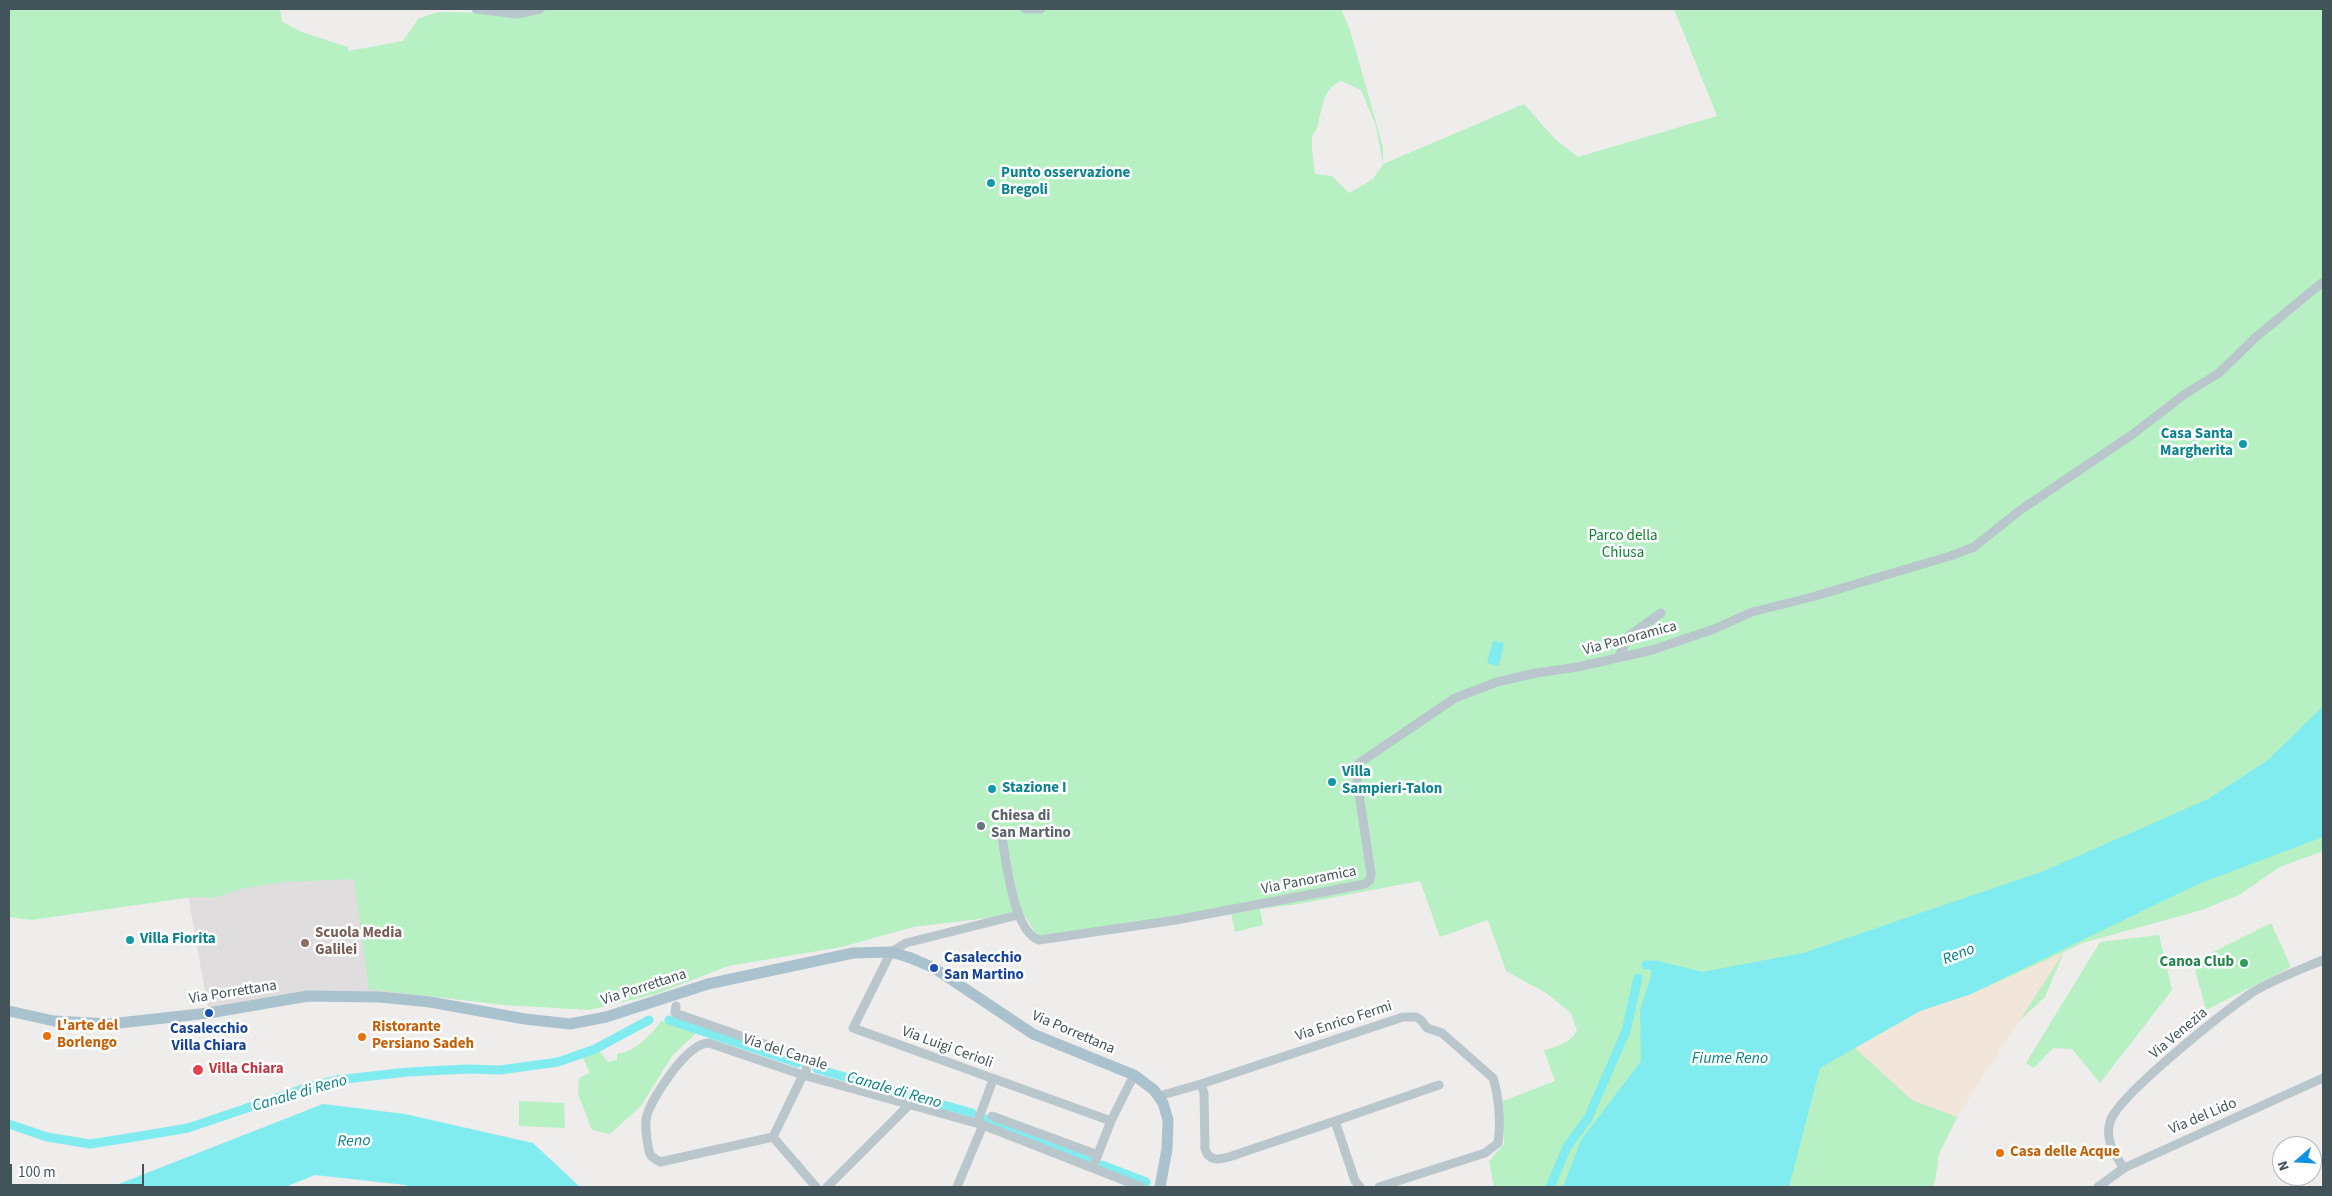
<!DOCTYPE html>
<style>
body{margin:0}
#map{position:relative;width:2332px;height:1196px;overflow:hidden;background:#efecec;font-family:"Source Sans 3",sans-serif}
canvas{display:block}
.frame{position:absolute;inset:0;border:10px solid #43535a;pointer-events:none}
.north{position:absolute;left:2272px;top:1136px;width:50px;height:50px;box-sizing:border-box;background:#fff;border:1px solid #b4babd;border-radius:50%;rotate:251deg;font-size:14px;font-weight:700;line-height:20px;text-align:center;color:#43535a}
.north::after{content:'';display:block;margin:auto;width:18px;height:22px;background:#0f92e6;clip-path:polygon(50% 0,100% 100%,50% 72%,0 100%)}
.scale{position:absolute;left:10px;top:1164px;width:134px;height:22px;box-sizing:border-box;border:2px solid #43535a;border-top:0;padding-left:6px;font-size:15px;line-height:18px;white-space:nowrap;color:#43535a;-webkit-text-stroke:4px #fff;paint-order:stroke}
</style>
<div id="map">
<canvas width="2332" height="1196"></canvas>
<div class="frame"></div>
<div class="north">N</div>
<div class="scale">100 m</div>
</div>
<script>
const ctx = document.querySelector('canvas').getContext('2d');
ctx.lineJoin = 'round';
function fillPath(path, color) {
  ctx.fillStyle = color;
  ctx.fill(path, 'evenodd');
}
function trace(path, color, width, dash) {
  ctx.strokeStyle = color;
  ctx.lineWidth = width;
  ctx.lineCap = dash ? 'butt' : 'round';
  ctx.setLineDash(dash || []);
  ctx.stroke(path);
}
function drawText(font, color, halo, rows, align = 'center') {
  ctx.font = font + ' "Source Sans 3",sans-serif';
  ctx.lineWidth = 5;
  ctx.setLineDash([]);
  ctx.textBaseline = 'middle';
  ctx.strokeStyle = halo;
  ctx.fillStyle = color;
  for (const [text, x, y, turn = 0] of rows) {
    ctx.save();
    ctx.translate(x, y);
    ctx.rotate((+turn || 0) * Math.PI / 180);
    ctx.textAlign = isNaN(turn) ? turn : align;
    if (halo) ctx.strokeText(text, 0, 0);
    ctx.fillText(text, 0, 0);
    ctx.restore();
  }
}
fillPath(new Path2D(`
 M 395,840 L 423,1001 L 308,996 L 209,1013 L 187,890 Z`), '#e0ddde');
fillPath(new Path2D(`
 M 9,9 L 280,9 L 282,22 L 302,32 L 348,47 L 348,51 L 403,41 L 418,19 L 438,12 L 520,13 L 520,9 L 1341,9 L 1350,30 L 1383,147 L 1383,164 L 1524,104 L 1555,139 L 1578,157 L 1717,116 L 1674,9 L 2323,9 L 2323,851 L 2280,867 L 2239,895 L 2202,910 L 2082,943 L 2064,952 L 2045,997 L 1993,1045 L 1939,1154 L 1935,1181 L 1932,1187 L 1494,1187 L 1489,1161 L 1504,1144 L 1503,1101 L 1555,1081 L 1544,1050 C 1556,1047 1571,1043 1577,1030 L 1571,1013 L 1546,993 L 1506,971 L 1488,920 L 1440,937 L 1420,881 L 1298,904 L 1260,909 L 1263,925 L 1235,932 L 1231,913 L 1038,938 L 1026,917 L 1020,914 L 913,927 L 842,947 L 728,966 L 656,994 L 589,1010 L 504,1005 L 369,989 L 354,879 L 283,882 L 240,889 L 217,897 L 193,897 L 31,920 L 9,917 ZM 1341,81 L 1361,90 L 1376,126 L 1383,164 L 1373,179 L 1349,193 L 1332,176 L 1315,174 C 1314,163 1311,149 1312,138 C 1312,134 1316,131 1317,128 C 1323,109 1321,90 1341,81 Z
 M 2271,923 L 2291,967 L 2206,1010 L 2195,970 L 2201,958 Z
 M 2159,935 L 2172,990 L 2100,1083 L 2072,1049 L 2053,1048 L 2034,1068 L 2026,1063 L 2100,942 Z
 M 661,1021 L 696,1033 L 672,1056 L 641,1106 L 610,1134 L 592,1130 L 578,1094 L 579,1078 L 590,1073 L 583,1058 L 599,1050 L 608,1062 L 617,1060 L 617,1054 C 633,1053 653,1034 661,1021 Z
 M 519,1101 L 564,1103 L 565,1128 L 519,1126 Z`), '#b6f0c3');
fillPath(new Path2D(`
 M 2064,952 L 1957,1117 L 1912,1100 L 1855,1048 L 1920,1011 L 1971,994 Z`), '#f2e6da');
fillPath(new Path2D(`
 M 1493,641 L 1504,643 L 1499,666 L 1487,663 Z
 M 2323,706 L 2323,837 L 2198,884 L 1971,994 L 1920,1011 L 1820,1068 L 1789,1187 L 1563,1187 L 1581,1140 L 1641,1061 L 1640,1009 L 1651,976 L 1651,965 L 1655,960 L 1702,972 L 1803,953 L 2044,871 L 2208,799 L 2268,760 Z
 M 323,1104 L 405,1114 L 533,1143 L 580,1187 L 410,1187 L 405,1185 L 315,1175 L 285,1187 L 111,1187 Z`), '#80ecf0');
trace(new Path2D(`
 M 1646,965 L 1651,965 L 1661,972
 M 669,1020 L 798,1063
 M 817,1069 L 972,1113
 M 986,1119 L 1088,1159
 M 9,1124 L 47,1137 L 90,1144 L 135,1137 L 188,1128 L 309,1087 L 336,1080 L 408,1072 L 467,1069 L 500,1070 L 558,1062 L 595,1049 L 649,1020
 M 1102,1165 L 1146,1182
 M 1550,1187 L 1567,1147 L 1588,1118 L 1626,1031 L 1638,978`), '#80ecf0', 9);
trace(new Path2D(`
 M 476,9 L 518,14 L 540,9
 M 1025,9 L 1041,9
 M 1618,658 L 1629,636 L 1661,613
 M 1001,831 C 1006,856 1012,931 1039,940 L 1176,920 L 1365,884 L 1370,880 L 1371,874 L 1357,780 L 1356,772 L 1359,763 L 1455,698 L 1497,682 L 1536,673 L 1578,667 L 1652,650 L 1714,629 L 1752,612 L 1812,597 L 1950,556 L 1974,547 L 2019,511 L 2133,434 L 2185,394 L 2219,373 L 2256,337 L 2323,282
 M 1018,915 L 906,943 L 891,952 L 853,1028 L 1111,1121
 M 676,1006 L 675,1013 L 807,1059 L 806,1075
 M 1201,1084 L 1403,1017 L 1416,1017 L 1421,1020 L 1427,1028 L 1442,1033 L 1493,1078 C 1499,1096 1501,1124 1498,1143 L 1485,1153 L 1379,1187
 M 1159,1096 L 1201,1084 L 1204,1093 L 1205,1149 C 1209,1161 1218,1160 1229,1157 L 1335,1121 L 1355,1181 L 1360,1187
 M 992,1116 L 1098,1155
 M 1335,1121 L 1439,1085
 M 977,1123 L 993,1080
 M 773,1137 L 660,1162 L 651,1156 L 649,1151 C 647,1140 644,1126 647,1115 C 653,1096 688,1042 709,1043 L 803,1075 L 983,1125 L 1141,1187
 M 773,1137 L 803,1075
 M 773,1137 L 816,1187
 M 1093,1167 L 1111,1121 L 1134,1075
 M 2124,1168 C 2114,1154 2105,1140 2110,1122 C 2117,1096 2224,1012 2250,994 C 2269,981 2302,969 2323,960
 M 827,1187 L 910,1104
 M 957,1187 L 983,1125
 M 2098,1187 L 2124,1168 L 2323,1078`), '#b9c7cd', 9);
trace(new Path2D(`
 M 9,1011 L 54,1021 L 110,1024 L 209,1013 L 308,996 L 379,997 L 430,1002 L 525,1019 L 570,1024 L 606,1017 L 708,984 L 853,953 L 891,952 L 911,958 L 934,968 L 1033,1034 L 1134,1075 L 1154,1090 L 1163,1103 L 1168,1120 L 1167,1149 L 1160,1187`), '#a9c2cd', 11);
for (const [x, y, r, color] of [
 [991,183,5,"#0f9aa8"],
 [2243,444,5,"#0f9aa8"],
 [1332,782,5,"#0f9aa8"],
 [992,789,5,"#0f9aa8"],
 [981,826,5,"#6b7280"],
 [130,940,5,"#0f9aa8"],
 [305,943,5,"#8d6e63"],
 [2244,963,5,"#2e9e5b"],
 [934,968,5,"#1a4fb4"],
 [209,1013,5,"#1a4fb4"],
 [47,1036,5,"#e8710a"],
 [362,1037,5,"#e8710a"],
 [198,1070,6,"#e0444e"],
 [2000,1153,5,"#e8710a"]
]) {
  const dot = new Path2D();
  dot.arc(x, y, r, 0, 2 * Math.PI);
  ctx.fillStyle = color;
  ctx.fill(dot);
  trace(dot, '#fff', 2);
}
drawText('bold 15px', '#0d838f', '#fff', [
 ["Punto osservazione",1001,174],
 ["Bregoli",1001,191],
 ["Casa Santa",2233,435,"right"],
 ["Margherita",2233,452,"right"],
 ["Villa",1342,773],
 ["Sampieri-Talon",1342,790],
 ["Stazione I",1002,789],
 ["Villa Fiorita",140,940]
], 'left');
drawText('15px', '#117e35', '#fff', [
 ["Parco della",1623,537],
 ["Chiusa",1623,554]
]);
drawText('15px', '#43535a', '#fff', [
 ["Via Panoramica",1630,639,-15],
 ["Via Panoramica",1309,881,-11],
 ["Via Porrettana",644,988,-18],
 ["Via Porrettana",233,993,-9],
 ["Via Enrico Fermi",1344,1022,-18],
 ["Via Porrettana",1073,1033,23],
 ["Via Venezia",2179,1034,-40],
 ["Via Luigi Cerioli",947,1048,20],
 ["Via del Canale",785,1053,18],
 ["Via del Lido",2203,1117,-23]
]);
drawText('bold 15px', '#5b616d', '#fff', [
 ["Chiesa di",991,817],
 ["San Martino",991,834]
], 'left');
drawText('bold 15px', '#785e54', '#fff', [
 ["Scuola Media",315,934],
 ["Galilei",315,951]
], 'left');
drawText('bold 15px', '#164399', '#fff', [
 ["Casalecchio",944,959],
 ["San Martino",944,976],
 ["Casalecchio",209,1030,"center"],
 ["Villa Chiara",209,1047,"center"]
], 'left');
drawText('bold 15px', '#27864d', '#fff', [
 ["Canoa Club",2234,963]
], 'right');
drawText('bold 15px', '#c56008', '#fff', [
 ["L'arte del",57,1027],
 ["Borlengo",57,1044],
 ["Ristorante",372,1028],
 ["Persiano Sadeh",372,1045],
 ["Casa delle Acque",2010,1153]
], 'left');
drawText('bold 15px', '#be3a42', '#fff', [
 ["Villa Chiara",209,1070]
], 'left');
drawText('italic 16px', '#078185', '#fff', [
 ["Reno",1959,955,-22],
 ["Fiume Reno",1730,1059],
 ["Canale di Reno",894,1091,16],
 ["Canale di Reno",300,1094,-16],
 ["Reno",354,1142,-2]
]);
</script>
